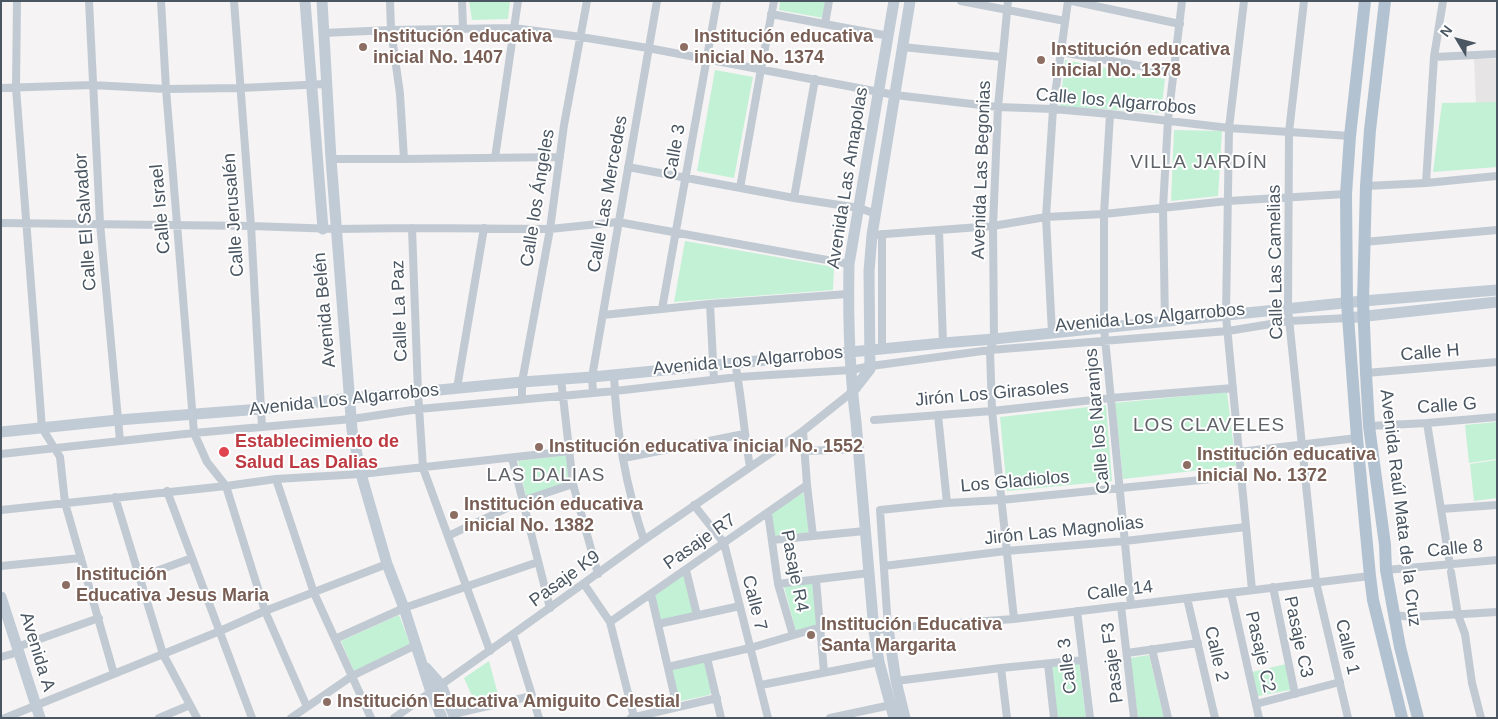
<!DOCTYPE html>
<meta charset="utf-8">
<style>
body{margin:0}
#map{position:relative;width:1498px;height:719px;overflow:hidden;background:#f5f3f3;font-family:Arial,sans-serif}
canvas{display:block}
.frame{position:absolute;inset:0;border:2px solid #4a5661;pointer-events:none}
.north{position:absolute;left:1433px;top:15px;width:50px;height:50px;-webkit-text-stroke:4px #fff;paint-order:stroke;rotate:307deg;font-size:14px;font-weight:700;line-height:20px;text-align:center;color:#4a5661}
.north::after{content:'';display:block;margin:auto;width:18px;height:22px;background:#4a5661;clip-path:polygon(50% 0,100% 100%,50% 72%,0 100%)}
</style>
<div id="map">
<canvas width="1498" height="719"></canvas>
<div class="frame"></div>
<div class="north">N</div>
</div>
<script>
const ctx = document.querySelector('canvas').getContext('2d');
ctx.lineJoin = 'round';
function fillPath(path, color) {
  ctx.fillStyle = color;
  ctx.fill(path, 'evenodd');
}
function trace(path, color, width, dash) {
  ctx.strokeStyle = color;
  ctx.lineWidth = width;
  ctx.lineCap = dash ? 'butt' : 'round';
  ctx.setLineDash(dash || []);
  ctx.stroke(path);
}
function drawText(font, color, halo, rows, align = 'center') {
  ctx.font = font + ' Arial,sans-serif';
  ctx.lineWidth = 4;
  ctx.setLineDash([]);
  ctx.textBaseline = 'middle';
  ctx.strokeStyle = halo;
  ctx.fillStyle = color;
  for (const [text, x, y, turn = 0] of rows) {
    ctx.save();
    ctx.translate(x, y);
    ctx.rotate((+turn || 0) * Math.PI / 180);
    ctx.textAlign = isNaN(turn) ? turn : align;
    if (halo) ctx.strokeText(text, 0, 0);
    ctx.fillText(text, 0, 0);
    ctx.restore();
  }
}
fillPath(new Path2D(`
 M 1474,59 L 1497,59 L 1497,102 L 1476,103 Z`), '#e6e4e5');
fillPath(new Path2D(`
 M 469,1 L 510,1 L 508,19 L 472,20 Z
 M 780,1 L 826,1 L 823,18 L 779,10 Z
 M 1065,60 L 1165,79 L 1161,113 L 1060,106 Z
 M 715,70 L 753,77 L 734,178 L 697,171 Z
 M 1497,102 L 1497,167 L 1433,172 L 1442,103 Z
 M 1174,130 L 1222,131 L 1218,196 L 1171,201 Z
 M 685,241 L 834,267 L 833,290 L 674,302 Z
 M 1227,392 L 1236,466 L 1123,479 L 1115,403 Z
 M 1106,405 L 1112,481 L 1007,491 L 1000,417 Z
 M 1497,422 L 1497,459 L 1469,463 L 1465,425 Z
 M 566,455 L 569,482 L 526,496 L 518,461 Z
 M 1497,460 L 1497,498 L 1474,501 L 1470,464 Z
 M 803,493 L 804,494 L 809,532 L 807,533 L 774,536 L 771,513 Z
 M 682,576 L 684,576 L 693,613 L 661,620 L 659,618 L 653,596 Z
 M 814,583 L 818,625 L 796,631 L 784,587 Z
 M 399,615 L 410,644 L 354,671 L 341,641 Z
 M 1149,655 L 1164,718 L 1138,718 L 1130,658 Z
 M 489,661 L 499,698 L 476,705 L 464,678 Z
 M 704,662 L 706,663 L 711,693 L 709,695 L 681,701 L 678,699 L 671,670 Z
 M 1079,663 L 1086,718 L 1057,718 L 1052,665 Z
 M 1286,664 L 1291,687 L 1290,690 L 1258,696 L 1252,672 Z`), '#c3f1d5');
trace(new Path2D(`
 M 17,1 L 16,88 L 42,428 L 60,457 L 65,503 L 114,674
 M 89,1 L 100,223 L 120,441
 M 161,1 L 166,89 L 194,433 L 207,462 L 226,486 L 265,611 L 307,707
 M 234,1 L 251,226 L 262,427
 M 390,1 L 391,30 L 400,94 L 404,159
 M 462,1 L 463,28
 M 961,1 L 1065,21
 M 1008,1 L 998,107 L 993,226 L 994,339 L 990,350 L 992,411 L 1014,619
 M 1072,1 L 1180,24
 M 1244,1 L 1229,128 L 1226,316 L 1252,590
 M 1304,1 L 1289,132 L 1288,309 L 1316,582 L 1348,718
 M 771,14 L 889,36
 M 825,24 L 829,1
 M 323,33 L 391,30 L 514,28 L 581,37 L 648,48 L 895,95 L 998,107 L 1053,109 L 1110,114 L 1229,128 L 1350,136
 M 902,47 L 1002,57
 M 1061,52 L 1174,72
 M 1434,57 L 1497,54
 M 1,88 L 92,85 L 166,89 L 241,88 L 326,84
 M 1110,114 L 1104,214 L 1104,328 L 1131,605
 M 495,158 L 518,1
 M 331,159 L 404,159 L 560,157
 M 628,167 L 794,198 L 859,208 L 876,214
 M 1426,183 L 1434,57 L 1443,1
 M 1366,186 L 1426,183 L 1497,176
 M 740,188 L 761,69 L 774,1
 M 794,198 L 815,79
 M 1,223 L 251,226 L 336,229 L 412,228 L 550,229 L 618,222 L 849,264
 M 412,228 L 418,392 L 423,468 L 490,651
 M 939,230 L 943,343
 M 882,234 L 882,350
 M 872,235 L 993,226 L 1046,217 L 1104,214 L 1228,201 L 1346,194
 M 1364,242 L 1497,230
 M 710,304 L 714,380
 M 662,309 L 717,1
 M 603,315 L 710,304 L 848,294
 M 1165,322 L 1163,208 L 1168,120 L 1182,1
 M 1052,333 L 1046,217 L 1053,109 L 1068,1
 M 735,363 C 742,398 744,433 750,467
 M 1366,373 L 1497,362
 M 614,375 C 616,430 626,487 644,540
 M 561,379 L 573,484 L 598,574
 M 457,388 L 484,228
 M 593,393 L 592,377 L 657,1
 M 522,400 L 522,382 L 550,229 L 564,125 L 587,1
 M 938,415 L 947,503
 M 874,420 L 992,411 L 1111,398 L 1233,388
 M 1427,423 L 1450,565
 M 1369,426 L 1427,423 L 1497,417
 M 803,431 L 807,485 L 813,536
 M 805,451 L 858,449
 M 1239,452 L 1357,438
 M 1,454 L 194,433 L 352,419 L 419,409 L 615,391 L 738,377 L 851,370 L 871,366 L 990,350 L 1228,331 L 1289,321 L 1348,318
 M 512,458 L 550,608
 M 624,458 L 744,434
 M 276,479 L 314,593 L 371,718
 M 167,491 L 252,718
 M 115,497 L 163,654 L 197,718
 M 694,505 L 724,543 L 768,718
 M 1441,509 L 1497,505
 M 1,510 L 226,486 L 276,479 L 361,474 L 570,451
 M 768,513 L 778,584 L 793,635
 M 448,536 L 522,501 L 573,484
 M 772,540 L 865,531
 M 1,566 L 81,558
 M 884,566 L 1006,551 L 1125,541 L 1246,527
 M 686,570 L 697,615
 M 1386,570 L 1497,560
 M 1451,572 L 1458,615 L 1465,634 L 1472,683 L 1481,718
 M 140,577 L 192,558
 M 816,580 L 824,672
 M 584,584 L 610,622 L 634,717
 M 778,584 L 869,573
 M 1273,587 L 1295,694
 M 1231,593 L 1259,718
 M 651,594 L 677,707
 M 1187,598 L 1215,718
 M 1121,606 L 1134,718
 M 1077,611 L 1090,718
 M 1394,615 L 1412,617 L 1497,612
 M 610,622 L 807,485
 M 658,624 L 740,606
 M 888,628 L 880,510 L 947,503 L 1001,500 L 1241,476
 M 874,631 L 888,628 L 1014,619 L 1370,576
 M 513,634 L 539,718
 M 335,639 L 404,608 L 538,562
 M 17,647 L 99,618
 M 1152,649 L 1168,718
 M 1127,653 L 1198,643
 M 1,657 L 19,652
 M 707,658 L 721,718
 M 1048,664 L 1054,718
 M 668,667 L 750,648 L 821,627
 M 1001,668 L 1007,718
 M 896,681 L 1001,668 L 1082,660
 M 761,685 L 879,662
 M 1256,704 L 1340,682
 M 453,714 L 532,696
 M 5,718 L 220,631 L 265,611 L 387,564
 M 159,718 L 190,705
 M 291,718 L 352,676 L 416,645
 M 394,718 L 513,634 L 644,540 L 803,431 L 852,392
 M 631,718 L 717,698
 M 830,718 L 891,705`), '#c1cad2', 8);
trace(new Path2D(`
 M 305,1 L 323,229
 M 322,1 L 331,159 L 352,430 L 361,474 L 387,564 L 404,608 L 431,692 L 442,718
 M 1348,318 L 1497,302
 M 852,392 L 870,369 L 869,271 L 872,235 L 910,1
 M 1,432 L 118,420 L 261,409 L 350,398 L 418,392 L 522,382 L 592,377 L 943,343 L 994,339 L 1363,301 L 1497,290
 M 1,597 L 40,718
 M 888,628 L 896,681 L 905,718
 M 426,668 L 441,685 L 455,718
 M 894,718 L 879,662 L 874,631 L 856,422 C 849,369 848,317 849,264 L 894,1`), '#c1cbd6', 11);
trace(new Path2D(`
 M 1365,1 L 1350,136 L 1346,194 L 1347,303 L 1357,438 L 1370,576 L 1373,600 L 1402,718
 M 1385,1 L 1370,130 L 1366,186 L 1363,301 L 1366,373 L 1369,426 L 1385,545 L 1386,570 L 1400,647 L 1418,718`), '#b3c2d1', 12);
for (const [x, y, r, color] of [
 [363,47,5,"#8d6e63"],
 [684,47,5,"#8d6e63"],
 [1041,60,5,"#8d6e63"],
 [539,447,5,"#8d6e63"],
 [224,452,6,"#e0444e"],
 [1187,465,5,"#8d6e63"],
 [454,515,5,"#8d6e63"],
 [66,585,5,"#8d6e63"],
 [811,635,5,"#8d6e63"],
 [327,702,5,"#8d6e63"]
]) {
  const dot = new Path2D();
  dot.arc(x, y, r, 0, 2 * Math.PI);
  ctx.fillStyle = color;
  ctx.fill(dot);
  trace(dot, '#fff', 2);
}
drawText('bold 18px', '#785e54', '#fff', [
 ["Institución educativa",373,37],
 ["inicial No. 1407",373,58],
 ["Institución educativa",694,37],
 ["inicial No. 1374",694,58],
 ["Institución educativa",1051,50],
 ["inicial No. 1378",1051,71],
 ["Institución educativa inicial No. 1552",549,447],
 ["Institución educativa",1197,455],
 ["inicial No. 1372",1197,476],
 ["Institución educativa",464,505],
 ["inicial No. 1382",464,526],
 ["Institución",76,575],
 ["Educativa Jesus Maria",76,596],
 ["Institución Educativa",821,625],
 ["Santa Margarita",821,646],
 ["Institución Educativa Amiguito Celestial",337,702]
], 'left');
drawText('18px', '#4a5661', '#fff', [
 ["Calle los Algarrobos",1116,102,5],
 ["Calle 3",675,152,-80],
 ["Avenida Las Begonias",982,170,-88],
 ["Avenida Las Amapolas",848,178,-81],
 ["Calle Las Mercedes",608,194,-80],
 ["Calle los Ángeles",538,198,-81],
 ["Calle Israel",161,209,-95],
 ["Calle Jerusalén",234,215,-94],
 ["Calle El Salvador",86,222,-94],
 ["Calle Las Camelias",1276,262,-91],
 ["Avenida Belén",325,310,-95],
 ["Calle La Paz",400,311,-92],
 ["Avenida Los Algarrobos",1150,318,-5],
 ["Calle H",1430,353,-5],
 ["Avenida Los Algarrobos",748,361,-5],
 ["Jirón Los Girasoles",992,394,-5],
 ["Avenida Los Algarrobos",344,400,-6],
 ["Calle G",1447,406,-4],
 ["Calle los Naranjos",1098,421,-95],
 ["Los Gladiolos",1015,482,-5],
 ["Avenida Raúl Mata de la Cruz",1400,508,83],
 ["Jirón Las Magnolias",1064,531,-6],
 ["Pasaje R7",700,542,-35],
 ["Calle 8",1455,549,-6],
 ["Pasaje R4",794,571,79],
 ["Pasaje K9",565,579,-36],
 ["Calle 14",1120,591,-7],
 ["Calle 7",754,603,76],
 ["Pasaje C3",1298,637,78],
 ["Calle 1",1347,647,77],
 ["Avenida A",37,652,73],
 ["Pasaje C2",1260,652,77],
 ["Calle 2",1216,654,77],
 ["Pasaje F3",1113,663,-97],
 ["Calle 3",1068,666,-97]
]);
drawText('bold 18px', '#be3a42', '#fff', [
 ["Establecimiento de",235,442],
 ["Salud Las Dalias",235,463]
], 'left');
ctx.letterSpacing = '1px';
drawText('19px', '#5f6368', '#fff', [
 ["VILLA JARDÍN",1199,163],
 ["LOS CLAVELES",1209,426],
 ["LAS DALIAS",546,476]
]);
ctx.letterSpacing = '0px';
</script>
